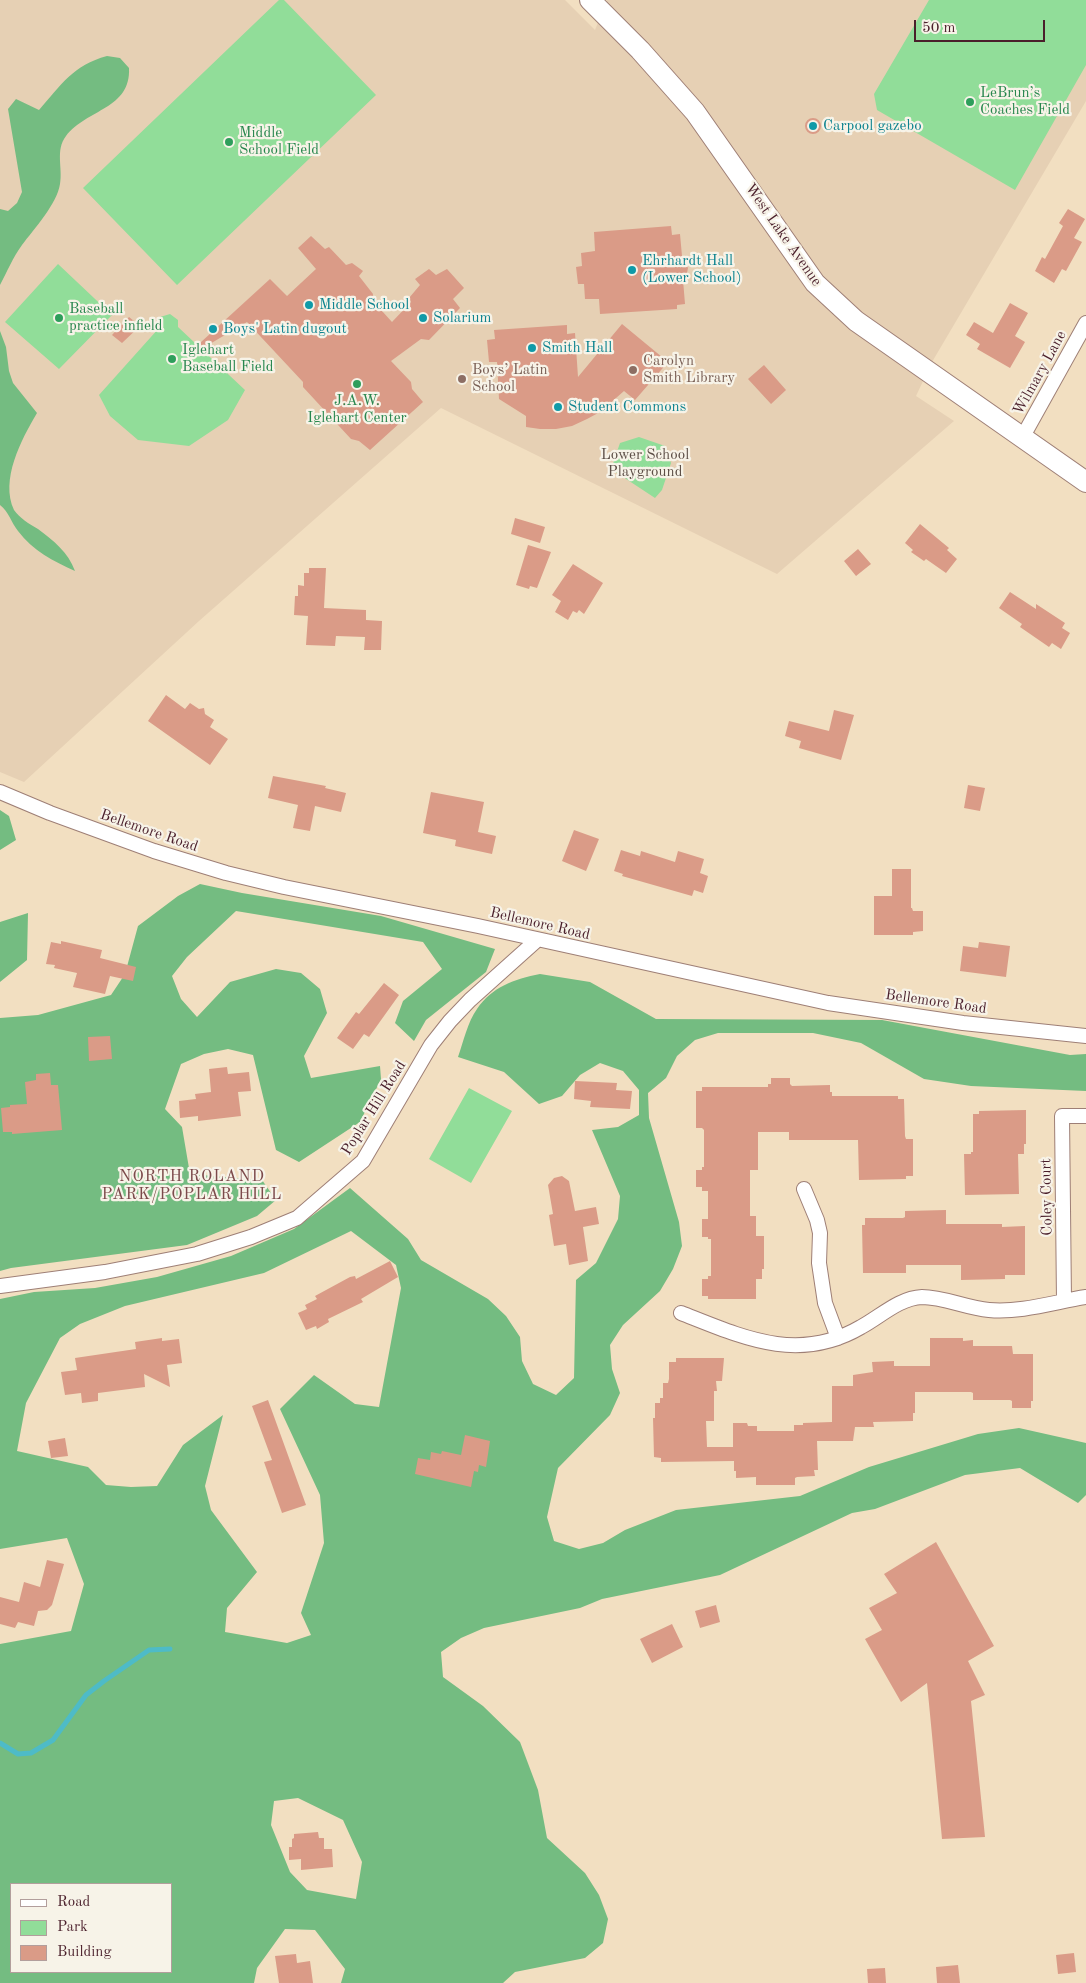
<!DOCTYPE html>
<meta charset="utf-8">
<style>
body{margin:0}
#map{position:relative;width:1086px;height:1983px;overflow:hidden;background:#f2dfc1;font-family:"Old Standard TT",serif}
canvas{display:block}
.legend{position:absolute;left:10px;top:1883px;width:162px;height:90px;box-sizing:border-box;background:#f7f3e8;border:1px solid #b29e9c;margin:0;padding:6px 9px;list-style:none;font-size:15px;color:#4a1f2b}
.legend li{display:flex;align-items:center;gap:10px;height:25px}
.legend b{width:25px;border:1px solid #b29e9c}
.scale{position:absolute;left:914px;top:20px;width:131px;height:22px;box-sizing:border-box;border:2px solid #4a1f2b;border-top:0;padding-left:6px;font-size:15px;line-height:18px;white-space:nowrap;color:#4a1f2b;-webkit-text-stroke:4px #f7f3e8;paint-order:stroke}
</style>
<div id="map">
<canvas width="1086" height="1983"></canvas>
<ul class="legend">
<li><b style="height:6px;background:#fff"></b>Road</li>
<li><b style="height:14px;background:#91dd99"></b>Park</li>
<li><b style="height:14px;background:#da9b87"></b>Building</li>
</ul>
<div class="scale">50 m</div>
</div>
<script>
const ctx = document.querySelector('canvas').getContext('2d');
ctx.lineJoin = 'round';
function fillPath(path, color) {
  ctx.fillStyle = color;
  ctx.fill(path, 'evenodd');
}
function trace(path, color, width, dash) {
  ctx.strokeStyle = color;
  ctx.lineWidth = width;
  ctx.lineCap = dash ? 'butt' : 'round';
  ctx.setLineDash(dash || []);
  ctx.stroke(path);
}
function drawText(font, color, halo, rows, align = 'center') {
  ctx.font = font + ' "Old Standard TT",serif';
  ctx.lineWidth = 4.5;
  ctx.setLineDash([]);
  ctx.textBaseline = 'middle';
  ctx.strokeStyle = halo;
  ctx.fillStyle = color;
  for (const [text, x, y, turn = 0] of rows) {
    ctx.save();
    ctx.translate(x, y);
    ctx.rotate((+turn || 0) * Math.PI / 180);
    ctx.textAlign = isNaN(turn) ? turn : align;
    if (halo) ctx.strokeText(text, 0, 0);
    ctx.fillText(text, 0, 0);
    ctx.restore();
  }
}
fillPath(new Path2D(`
 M 0,0 L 565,0 L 595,30 L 607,0 L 1086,0 L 1086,101 L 932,362 L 916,396 L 954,421 L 777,574 L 441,408 L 199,621 L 24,782 L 0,772 Z`), '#e6d0b4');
fillPath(new Path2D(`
 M 279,0 L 284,0 L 376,95 L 177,285 L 83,188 Z
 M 929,0 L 1086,0 L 1086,65 L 1015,190 L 877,110 L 874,94 Z
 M 58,264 L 112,315 L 59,369 L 5,322 Z
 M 170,314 L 178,320 L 178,327 L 245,390 L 228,420 L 189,446 L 138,440 L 110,416 L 99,395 L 159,328 L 160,317 Z
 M 639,437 L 665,446 L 671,463 L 662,490 L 655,498 L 611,469 L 620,443 Z
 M 469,1088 L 512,1111 L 471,1183 L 429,1159 Z`), '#91dd99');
fillPath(new Path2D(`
 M 107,56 L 120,58 L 129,68 C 131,109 87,109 66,136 C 55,150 63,168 60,184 C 57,204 34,229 22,245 C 13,257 7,272 0,285 L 0,209 L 8,211 L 17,203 L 22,192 L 8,109 L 16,99 L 39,110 C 61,85 73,65 107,56 Z
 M 0,331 L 6,347 L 9,371 L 13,383 L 37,413 C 21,440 0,480 14,510 C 20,518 29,524 38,529 C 54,541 68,552 75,571 C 53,561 33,551 18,531 C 11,522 9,512 0,505 Z
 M 0,810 L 9,816 L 16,840 L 0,850 Z
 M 200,884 L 242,893 L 381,916 L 495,949 L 486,972 L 426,1020 L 414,1041 L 395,1023 L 403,1001 L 442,969 L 423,942 L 236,911 L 187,957 L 172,976 L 181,999 L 197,1017 L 230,982 L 276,969 L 301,973 L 320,989 L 327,1013 L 304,1056 L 311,1078 L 380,1066 L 381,1079 L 360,1122 L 299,1162 L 276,1150 L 253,1055 L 228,1049 L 204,1054 L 181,1064 L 165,1109 L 182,1127 L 190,1174 L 262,1180 L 276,1200 L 257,1216 L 187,1245 L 11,1268 L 0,1271 L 0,1018 L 38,1015 L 111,995 L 125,974 L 138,926 L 178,896 Z
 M 28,913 L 27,960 L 0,982 L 0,922 Z
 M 540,974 L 590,982 L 656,1019 L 882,1020 L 1070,1055 L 1086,1054 L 1086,1091 L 971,1086 L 924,1079 L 861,1043 L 813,1033 L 718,1033 L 695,1040 L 677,1056 L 666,1078 L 648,1093 L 649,1118 L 679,1222 L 682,1246 L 673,1269 L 660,1291 L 623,1325 L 610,1345 L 612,1369 L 620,1393 L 610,1415 L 558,1468 L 547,1517 L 554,1541 L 579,1549 L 603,1543 L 625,1530 L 676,1510 L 800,1496 L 869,1467 L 978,1434 L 1019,1428 L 1086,1443 L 1086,1495 L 1078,1503 L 1020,1468 L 965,1475 L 875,1509 L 852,1513 L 720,1575 L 602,1599 L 580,1608 L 484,1628 L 461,1638 L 441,1652 L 443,1677 L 483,1706 L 520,1742 L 538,1790 L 547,1838 L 585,1873 L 599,1895 L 608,1919 L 603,1943 L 585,1958 L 515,1972 L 503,1983 L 341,1983 L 345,1969 L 315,1930 L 285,1929 L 257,1968 L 254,1983 L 0,1983 L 0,1644 L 71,1631 L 84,1584 L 67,1538 L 0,1549 L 0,1299 L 34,1292 L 95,1288 L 157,1277 L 231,1256 L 294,1229 L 350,1188 L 408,1239 L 421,1260 L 488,1299 L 506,1316 L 520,1337 L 522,1361 L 533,1384 L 556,1395 L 574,1378 L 576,1280 L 596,1263 L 618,1219 L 620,1196 L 592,1130 L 618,1127 L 639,1115 L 639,1090 L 623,1071 L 600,1063 L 580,1075 L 562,1096 L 539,1104 L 504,1072 L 458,1057 C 463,1043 468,1021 477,1009 C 492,987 514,979 540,974 ZM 351,1231 L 396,1265 L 401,1288 L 379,1407 L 355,1404 L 314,1375 L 280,1409 L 320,1495 L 324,1543 L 301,1613 L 311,1635 L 287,1643 L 225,1632 L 227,1608 L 257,1572 L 211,1510 L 205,1486 L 223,1415 L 183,1445 L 157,1486 L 131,1487 L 106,1485 L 88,1467 L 17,1451 L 26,1403 L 60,1338 L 80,1324 L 125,1306 L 264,1273 ZM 298,1798 L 343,1820 L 362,1862 L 356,1899 L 307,1890 L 290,1872 L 271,1825 L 274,1801 ZM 11,1884 L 171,1884 L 171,1972 L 11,1972 Z`), '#74bc81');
trace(new Path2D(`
 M 0,1743 L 18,1754 L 31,1753 L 53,1740 L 86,1695 L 104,1681 L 149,1650 L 170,1649`), '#4ebbc7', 5);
fillPath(new Path2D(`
 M805 126a8 8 0 1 1 16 0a8 8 0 1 1-16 0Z
 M 1068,209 L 1085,219 L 1074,238 L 1082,242 L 1066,271 L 1062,269 L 1054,283 L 1035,271 L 1042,257 L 1045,259 L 1063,226 L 1059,223 Z
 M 671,226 L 672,235 L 680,234 L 682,256 L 688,268 L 687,273 L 683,280 L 685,304 L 677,305 L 677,309 L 600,314 L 599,299 L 585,299 L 584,284 L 578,284 L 576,267 L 582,266 L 581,253 L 595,251 L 594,232 Z
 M 311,236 L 325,249 L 329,247 L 346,265 L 352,263 L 363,271 L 359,276 L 373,294 L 372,300 L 392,322 L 411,302 L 409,298 L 420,285 L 415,279 L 429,269 L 436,275 L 447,269 L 464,288 L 453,299 L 460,308 L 429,340 L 421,339 L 391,361 L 411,382 L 412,389 L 423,402 L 370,450 L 359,441 L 351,439 L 303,387 L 303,382 L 247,322 L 203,348 L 200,343 L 270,279 L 287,296 L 316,269 L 298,248 Z
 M 1010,303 L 1028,313 L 1015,336 L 1025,342 L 1010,368 L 977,349 L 980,344 L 966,335 L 974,322 L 993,333 Z
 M 129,317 L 140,326 L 122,343 L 112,335 Z
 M 622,324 L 668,362 L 635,400 L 624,391 L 600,412 L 587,419 L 572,426 L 556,429 L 540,429 L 526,427 L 526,416 L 499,399 L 497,362 L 489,362 L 487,340 L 495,339 L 494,330 L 567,325 L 567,334 L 575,333 L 578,377 Z
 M 764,365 L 786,390 L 771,404 L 748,379 Z
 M 515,518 L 545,527 L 540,543 L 511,534 Z
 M 920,524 L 949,548 L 947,550 L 957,559 L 946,573 L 926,559 L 924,561 L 911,552 L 913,550 L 905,543 Z
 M 528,545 L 551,552 L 537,588 L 530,586 L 529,589 L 516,585 Z
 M 858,549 L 871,564 L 856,576 L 844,561 Z
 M 573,564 L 603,583 L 584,614 L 579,610 L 577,613 L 573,611 L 568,620 L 555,612 L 561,601 L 552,595 Z
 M 309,568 L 326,568 L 324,608 L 366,610 L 366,620 L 382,621 L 381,650 L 364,650 L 365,637 L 336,636 L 335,646 L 306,645 L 308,616 L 294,615 L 295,596 L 298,596 L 298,585 L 304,586 L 304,573 L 309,573 Z
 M 1010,592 L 1036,609 L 1036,604 L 1065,623 L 1062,628 L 1070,633 L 1061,649 L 1052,643 L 1049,647 L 1020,627 L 1022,624 L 999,608 Z
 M 166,695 L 185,709 L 190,703 L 199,709 L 204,708 L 205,714 L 214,720 L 210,727 L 228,739 L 210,765 L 148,721 Z
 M 834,710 L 854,715 L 841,760 L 799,748 L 801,741 L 785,736 L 789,721 L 829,731 Z
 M 273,776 L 326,786 L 325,788 L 346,793 L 341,812 L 315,806 L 310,831 L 293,828 L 298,805 L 268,798 Z
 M 968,785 L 985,788 L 980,811 L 964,808 Z
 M 431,792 L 484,802 L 478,832 L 496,836 L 492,854 L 455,846 L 456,840 L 423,833 Z
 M 574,830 L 599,839 L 586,871 L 562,861 Z
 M 621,850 L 640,856 L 641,851 L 675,862 L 678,851 L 704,859 L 700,873 L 708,876 L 703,893 L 694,890 L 692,896 L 622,876 L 623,874 L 614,871 Z
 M 892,869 L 911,869 L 911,908 L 912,908 L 913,911 L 923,911 L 923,931 L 913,932 L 913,935 L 874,935 L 874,896 L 892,896 Z
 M 61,941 L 102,950 L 100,958 L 136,967 L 133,981 L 110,976 L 105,994 L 73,987 L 77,973 L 54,968 L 55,965 L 46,964 L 51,942 L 61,944 Z
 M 979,942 L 1010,946 L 1006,977 L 960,971 L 963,946 L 978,948 Z
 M 384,983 L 399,995 L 369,1037 L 364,1034 L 353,1049 L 337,1038 L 356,1012 L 359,1014 Z
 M 110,1036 L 112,1059 L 89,1061 L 88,1037 Z
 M 227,1067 L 228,1074 L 249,1072 L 251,1091 L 238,1092 L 241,1116 L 198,1121 L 198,1116 L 180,1118 L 179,1101 L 196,1099 L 195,1094 L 211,1092 L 209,1069 Z
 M 50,1073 L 51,1085 L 58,1085 L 62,1130 L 12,1134 L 12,1132 L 3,1132 L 1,1108 L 10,1107 L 10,1105 L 27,1104 L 25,1082 L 36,1080 L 36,1074 Z
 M 771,1078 L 790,1078 L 790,1084 L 792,1086 L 830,1085 L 830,1092 L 832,1092 L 832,1096 L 898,1096 L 898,1099 L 904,1099 L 905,1136 L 906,1139 L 913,1139 L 913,1176 L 906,1176 L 906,1179 L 859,1180 L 858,1140 L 789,1140 L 789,1132 L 758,1132 L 758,1170 L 750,1170 L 750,1216 L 756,1216 L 756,1236 L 764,1236 L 764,1269 L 762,1269 L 762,1279 L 756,1279 L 756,1299 L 708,1299 L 708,1296 L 702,1296 L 702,1279 L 708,1279 L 708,1276 L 711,1276 L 711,1239 L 708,1239 L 708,1237 L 702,1237 L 702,1219 L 708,1219 L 708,1191 L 702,1191 L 702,1187 L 696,1187 L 696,1170 L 702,1170 L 702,1167 L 704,1167 L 704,1130 L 702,1128 L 696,1128 L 696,1091 L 702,1091 L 702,1087 L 768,1087 L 768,1084 L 771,1084 Z
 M 575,1081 L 617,1083 L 616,1090 L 632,1091 L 630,1109 L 590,1107 L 591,1101 L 574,1099 Z
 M 1026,1110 L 1026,1144 L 1024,1144 L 1024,1154 L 1018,1154 L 1019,1194 L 965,1195 L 964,1154 L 971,1154 L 971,1152 L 973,1152 L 973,1114 L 979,1114 L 979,1111 Z
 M 562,1176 L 569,1181 L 575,1211 L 596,1207 L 599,1224 L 583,1227 L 588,1261 L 569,1265 L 566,1244 L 554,1246 L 549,1215 L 553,1214 L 548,1185 L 554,1178 Z
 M 946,1210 L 946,1224 L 1002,1224 L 1002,1227 L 1025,1226 L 1025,1275 L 1005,1275 L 1005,1279 L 961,1280 L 961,1265 L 906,1265 L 906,1273 L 863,1273 L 862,1225 L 865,1225 L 865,1218 L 903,1218 L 905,1217 L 905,1211 Z
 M 390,1261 L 398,1277 L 361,1299 L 363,1302 L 328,1319 L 329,1322 L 317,1329 L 316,1326 L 306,1330 L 298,1313 L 307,1309 L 305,1305 L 317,1299 L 315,1296 L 350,1277 L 355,1276 L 356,1279 Z
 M 162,1338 L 162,1341 L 179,1339 L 182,1363 L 167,1365 L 170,1387 L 144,1374 L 145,1387 L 98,1393 L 98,1401 L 82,1403 L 81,1393 L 65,1395 L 61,1372 L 77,1370 L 75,1358 L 136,1349 L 135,1342 Z
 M 930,1338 L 963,1338 L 963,1341 L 973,1340 L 973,1346 L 1012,1346 L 1013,1354 L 1033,1354 L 1033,1401 L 1031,1401 L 1031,1408 L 1012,1408 L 1012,1401 L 1010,1400 L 973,1400 L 973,1393 L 971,1392 L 915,1392 L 915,1413 L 913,1413 L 913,1421 L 873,1422 L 874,1427 L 855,1427 L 853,1441 L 817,1441 L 818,1470 L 814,1470 L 815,1476 L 797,1477 L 795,1478 L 795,1485 L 756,1485 L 756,1477 L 736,1478 L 736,1471 L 734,1471 L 734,1461 L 661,1462 L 661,1458 L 654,1457 L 653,1418 L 655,1418 L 655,1403 L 660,1403 L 660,1398 L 663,1398 L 663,1383 L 668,1383 L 669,1379 L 669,1362 L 676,1362 L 676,1358 L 724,1358 L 722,1381 L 716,1381 L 717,1391 L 714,1391 L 714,1421 L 706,1421 L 707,1447 L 733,1447 L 733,1423 L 747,1423 L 748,1426 L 757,1426 L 757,1431 L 794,1431 L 794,1425 L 803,1425 L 803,1423 L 832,1422 L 832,1386 L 853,1386 L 853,1375 L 873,1372 L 872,1362 L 894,1361 L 894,1366 L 930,1366 Z
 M 268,1400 L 306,1505 L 282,1513 L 264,1462 L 272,1460 L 252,1406 Z
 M 465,1435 L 490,1441 L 486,1467 L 479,1465 L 478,1472 L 474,1471 L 471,1487 L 415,1474 L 418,1458 L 430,1460 L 431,1452 L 441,1454 L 442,1451 L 461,1455 Z
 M 65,1438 L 68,1456 L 51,1458 L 48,1441 Z
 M 936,1542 L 994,1646 L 968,1661 L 985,1695 L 971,1701 L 985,1837 L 942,1839 L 927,1683 L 901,1702 L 865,1639 L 882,1630 L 869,1608 L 897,1593 L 884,1574 Z
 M 47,1560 L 64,1564 L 52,1605 L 47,1610 L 38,1611 L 34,1626 L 18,1622 L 15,1628 L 0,1624 L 0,1597 L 19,1602 L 24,1582 L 40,1587 Z
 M 716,1605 L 720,1622 L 700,1628 L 695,1611 Z
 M 672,1624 L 683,1647 L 652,1663 L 640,1639 Z
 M 318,1832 L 319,1838 L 324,1838 L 324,1849 L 332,1849 L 333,1867 L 301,1870 L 301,1859 L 289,1860 L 289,1847 L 292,1847 L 292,1839 L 294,1838 L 294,1834 Z
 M 1074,1953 L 1076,1972 L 1058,1974 L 1056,1955 Z
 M 296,1954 L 297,1963 L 310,1961 L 313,1983 L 279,1983 L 275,1956 Z
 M 958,1965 L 960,1983 L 937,1983 L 936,1967 Z
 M 885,1968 L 886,1983 L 868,1983 L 867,1969 Z`), '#da9b87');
const street = new Path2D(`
 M 1022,438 L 1086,323
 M 0,792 L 50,813 L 154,851 L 226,873 L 284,887 L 478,926 L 828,1003 L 963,1023 L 1086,1036
 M 804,1189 L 817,1220 L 820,1233 L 819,1263 L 825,1303 L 838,1338
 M 0,1286 L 105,1272 L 197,1254 L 251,1237 L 297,1218 L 363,1161 L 431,1045 L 450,1021 L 470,1000 L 537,940
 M 1064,1301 L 1062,1116 L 1086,1116
 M 681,1313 C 742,1337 798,1364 861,1327 C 880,1317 899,1298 922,1297 C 944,1297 966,1308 989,1310 C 1020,1313 1055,1302 1086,1297`);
const secondary = new Path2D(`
 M 590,0 L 640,50 L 695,112 L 815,283 L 856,321 L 1086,482`);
trace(street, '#9e7f76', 16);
trace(secondary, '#9e7f76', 22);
trace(street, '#fff', 14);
trace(secondary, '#fff', 20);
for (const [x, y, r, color] of [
 [970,102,5,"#2e9e5b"],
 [813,126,5,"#0f9aa8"],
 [229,142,5,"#2e9e5b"],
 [632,270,5,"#0f9aa8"],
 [309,305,5,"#0f9aa8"],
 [59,318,5,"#2e9e5b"],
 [423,318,5,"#0f9aa8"],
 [213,329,5,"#0f9aa8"],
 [532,348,5,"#0f9aa8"],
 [172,359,5,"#2e9e5b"],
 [633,370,5,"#8d6e63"],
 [462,379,5,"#8d6e63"],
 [357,384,5,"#2e9e5b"],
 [558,407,5,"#0f9aa8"]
]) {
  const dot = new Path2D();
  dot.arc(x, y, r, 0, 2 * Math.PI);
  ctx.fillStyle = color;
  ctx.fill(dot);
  trace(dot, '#f7f3e8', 2);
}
drawText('15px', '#27864d', '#f7f3e8', [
 ["LeBrun’s",980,93],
 ["Coaches Field",980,110],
 ["Middle",239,133],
 ["School Field",239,150],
 ["Baseball",69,309],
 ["practice infield",69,326],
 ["Iglehart",182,350],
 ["Baseball Field",182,367],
 ["J.A.W.",357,401,"center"],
 ["Iglehart Center",357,418,"center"]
], 'left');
drawText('15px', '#0d838f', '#f7f3e8', [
 ["Carpool gazebo",823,126],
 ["Ehrhardt Hall",642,261],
 ["(Lower School)",642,278],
 ["Middle School",319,305],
 ["Solarium",433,318],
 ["Boys' Latin dugout",223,329],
 ["Smith Hall",542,348],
 ["Student Commons",568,407]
], 'left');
drawText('15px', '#4a1f2b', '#f7f3e8', [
 ["West Lake Avenue",783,235,55],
 ["Wilmary Lane",1040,373,-61],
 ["Bellemore Road",149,831,19],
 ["Bellemore Road",540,924,13],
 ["Bellemore Road",936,1002,8],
 ["Poplar Hill Road",374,1108,-58],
 ["Coley Court",1047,1197,-91]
]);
drawText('15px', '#785e54', '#f7f3e8', [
 ["Carolyn",643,361],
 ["Smith Library",643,378],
 ["Boys’ Latin",472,370],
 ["School",472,387]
], 'left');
drawText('15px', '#5c4e46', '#f7f3e8', [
 ["Lower School",645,455],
 ["Playground",645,472]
]);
ctx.letterSpacing = '1px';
drawText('16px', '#7c4a4b', '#f7f3e8', [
 ["NORTH ROLAND",192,1177],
 ["PARK/POPLAR HILL",192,1195]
]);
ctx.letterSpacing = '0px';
</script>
